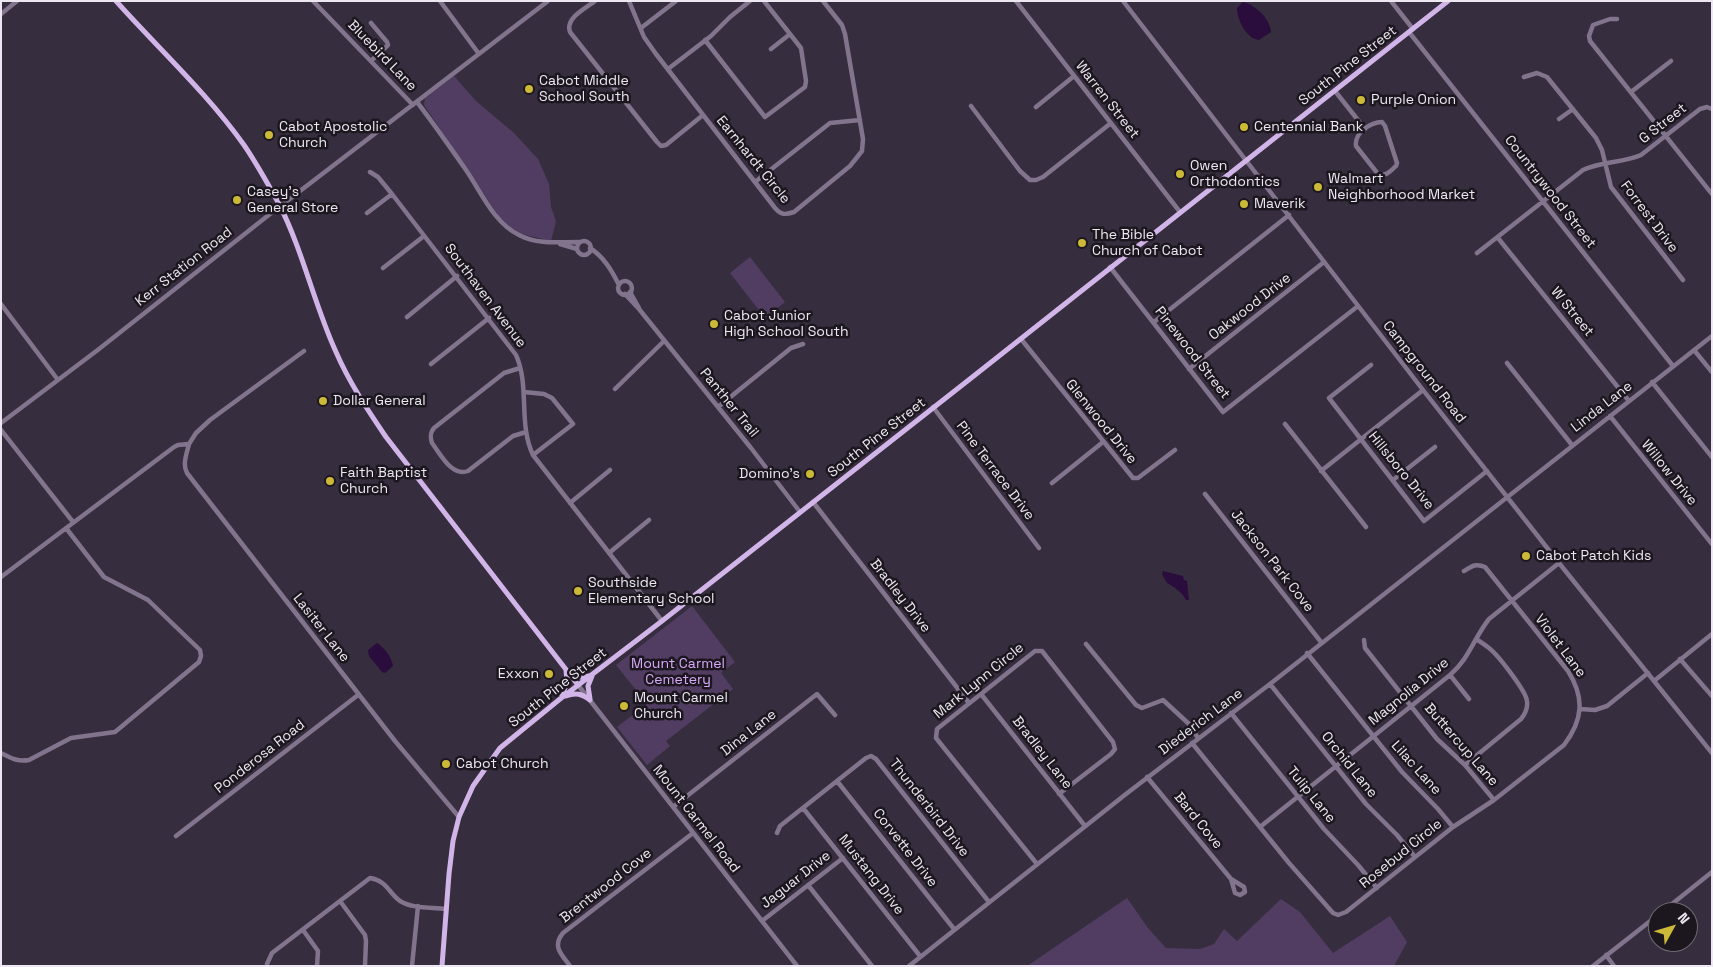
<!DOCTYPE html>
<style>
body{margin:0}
#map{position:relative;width:1713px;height:967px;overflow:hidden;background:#362d3e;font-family:"Space Grotesk",sans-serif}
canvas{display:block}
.frame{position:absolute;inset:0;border:2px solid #ede7f2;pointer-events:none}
.north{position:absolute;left:1648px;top:902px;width:50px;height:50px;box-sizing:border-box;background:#1c171f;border:1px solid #706a73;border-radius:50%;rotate:51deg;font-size:14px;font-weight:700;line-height:20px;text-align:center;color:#ede7f2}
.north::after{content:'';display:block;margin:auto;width:18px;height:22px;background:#cdb938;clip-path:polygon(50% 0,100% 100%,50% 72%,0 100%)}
</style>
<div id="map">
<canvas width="1713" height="967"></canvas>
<div class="frame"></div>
<div class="north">N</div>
</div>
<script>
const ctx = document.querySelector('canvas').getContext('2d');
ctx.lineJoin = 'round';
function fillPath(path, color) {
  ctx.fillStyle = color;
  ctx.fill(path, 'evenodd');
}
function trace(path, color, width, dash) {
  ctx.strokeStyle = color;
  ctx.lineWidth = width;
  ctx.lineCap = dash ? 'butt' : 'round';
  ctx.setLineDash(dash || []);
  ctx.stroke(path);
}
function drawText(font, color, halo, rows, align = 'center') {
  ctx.font = font + ' "Space Grotesk",sans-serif';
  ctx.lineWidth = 5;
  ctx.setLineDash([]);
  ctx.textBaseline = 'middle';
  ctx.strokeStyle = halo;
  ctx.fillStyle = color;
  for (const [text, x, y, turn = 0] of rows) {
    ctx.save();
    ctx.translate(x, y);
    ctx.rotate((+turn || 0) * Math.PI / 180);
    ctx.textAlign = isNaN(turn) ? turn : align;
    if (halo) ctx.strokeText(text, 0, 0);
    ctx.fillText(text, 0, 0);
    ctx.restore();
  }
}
fillPath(new Path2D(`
 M 454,76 L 476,101 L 514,133 L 538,159 L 549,184 L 551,207 L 556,221 L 551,241 L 517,233 L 500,218 L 424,105 L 425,98 Z
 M 750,257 L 785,302 L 765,318 L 730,273 Z
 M 692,606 L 735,662 L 721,673 L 733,689 L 666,741 L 670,746 L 647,765 L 617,727 L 647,704 L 616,665 Z
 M 1127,898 L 1148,928 L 1166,948 L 1200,949 L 1214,944 L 1224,929 L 1237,941 L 1281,899 L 1300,912 L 1333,953 L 1390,916 L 1407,942 L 1394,966 L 1027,966 Z`), '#523d62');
fillPath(new Path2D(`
 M 1243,2 C 1256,5 1270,19 1271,32 L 1259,40 C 1247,39 1237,20 1237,8 Z
 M 1163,571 L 1183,576 L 1184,580 L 1187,581 L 1189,600 L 1186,600 C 1183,593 1173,586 1167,583 L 1162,574 Z
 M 377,643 C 384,647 392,658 393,666 L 385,673 L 382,672 L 369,656 L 368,650 Z`), '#2a0c3d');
trace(new Path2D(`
 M 313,1 L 413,105
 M 440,1 L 479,54
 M 595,1 C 585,9 565,18 570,32 L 657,142 L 661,146 L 666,145 L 703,115
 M 629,1 L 644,37 L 656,54 L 775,208 C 781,215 785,215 794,212 L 850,166 L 862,151 L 863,139 L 845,34 L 842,25 L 823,1
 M 1016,1 L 1180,212
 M 1123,1 L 1423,390 L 1559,563 L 1712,753
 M 1391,1 L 1413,29
 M 1,14 L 17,1
 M 1617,19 L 1610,19 L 1593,25 L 1589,36 L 1590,41 L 1712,194
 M 641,28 L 676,1
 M 1409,32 L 1673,366
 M 705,40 L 765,117 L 805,87 L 806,81 L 801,48 L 764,1
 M 771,49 L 790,34
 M 371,61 L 388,45 L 387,42 L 371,23
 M 668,69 L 711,36 L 730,17 L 750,1
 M 1524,77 L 1537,73 L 1547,77 L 1596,138 L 1602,150 L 1611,187 L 1683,280
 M 1335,91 L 1365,129
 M 1631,92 L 1671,61
 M 417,102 C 434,124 450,147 466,170 C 481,192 494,223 519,235 C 538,245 559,242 579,242
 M 971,106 L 1020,171 L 1030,180 L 1036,180 L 1043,177 L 1111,123
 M 1036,107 L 1074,76
 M 1559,119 L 1573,109
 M 1382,122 L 1385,126 L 1397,163 L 1396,166 C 1390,171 1386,177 1378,174 L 1356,146 C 1354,133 1371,122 1382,122 Z
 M 370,172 L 378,177 L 392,194 L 516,355 C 530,386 518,424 533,455 L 662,621
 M 755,182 L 830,123 L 860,120
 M 367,213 L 392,194
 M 1498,238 L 1629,401
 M577 248a7 7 0 1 1 14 0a7 7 0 1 1-14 0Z
 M 560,244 L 577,249
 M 590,248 C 604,257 612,271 619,285
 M 1477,253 L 1583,170 C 1601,161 1623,163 1641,155 L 1700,109 L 1707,107 L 1712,109
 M 1110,267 L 1223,412 L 1358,306
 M 383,268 L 424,236
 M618 288a7 7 0 1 1 14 0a7 7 0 1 1-14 0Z
 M 630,292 L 639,308
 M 625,294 L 639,309 L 751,448 L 800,512
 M 1,304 L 58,380
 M 407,317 L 457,276
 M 1154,322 L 1289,215
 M 1021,339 L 1133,478 L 1138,478 L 1175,450
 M 1694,350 L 1712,372
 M 1507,363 L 1572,445
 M 431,364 L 489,318
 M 1371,365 L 1329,398 L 1424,521 L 1487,471
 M 520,368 L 504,373 L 434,428 C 430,433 430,437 432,443 C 441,455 452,477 468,471 L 513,436 L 526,432
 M 1189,369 L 1324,262
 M 1652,382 L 1712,457
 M 615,389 L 664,341
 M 524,392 L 544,394 L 552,398 L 573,424 L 533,455
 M 718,407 L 791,348 L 803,344
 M 933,407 L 1039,548
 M 1610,416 L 1712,544
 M 1,423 L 99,349 L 270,214 L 548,1
 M 1285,424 L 1366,527
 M 1,430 L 73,522
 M 189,444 C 187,453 182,464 187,473 L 395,741 L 459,817
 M 1321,471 L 1423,390
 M 1393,480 L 1435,447
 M 1052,483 L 1103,442
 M 1205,494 L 1321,642
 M 813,502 L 969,703
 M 570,503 L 610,470
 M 609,553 L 649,520
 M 1,577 L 174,447 L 178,445 L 189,444 L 196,433 L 210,420 L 304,351
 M 1364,640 L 1365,648 L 1437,739 L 1465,765 L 1494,800
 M 1086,644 L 1136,705 L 1142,708 L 1163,700 L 1189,724 L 1198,738
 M 1307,653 L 1402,772 L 1438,809 L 1453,827
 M 1680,659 L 1712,696
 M 1450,675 L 1469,699
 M 1654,681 L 1712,634
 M 1270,684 L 1366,804 L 1397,835 L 1415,857
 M 578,685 L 797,966
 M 981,694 L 1085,826
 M 1580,709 L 1595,710 L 1607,706 L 1648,673
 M 1231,713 L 1324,829 L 1358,865 L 1377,888
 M 1192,743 L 1289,863 L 1333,913 L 1338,915 L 1346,912 L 1453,827 L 1494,800 L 1564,745 C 1583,720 1585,698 1568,671 L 1485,567 C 1476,563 1472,566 1464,571
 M 1,753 C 11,758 17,762 29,760 L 71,738 L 115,732 L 199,662 L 201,656 L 200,650 L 148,600 L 104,577 L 66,528
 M 1465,765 L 1521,719 C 1525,714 1528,708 1527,701 C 1526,691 1498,655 1489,648 C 1485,645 1481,642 1476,639
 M 1147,777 L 1231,879 L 1235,893 L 1240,895 L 1245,892 L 1244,887 L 1231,879
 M 837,781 L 954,929
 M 673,807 L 817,694 L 835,715
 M 803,808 L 920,956
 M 1260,827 L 1450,675 C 1469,659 1474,638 1489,619 L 1559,563
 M 777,833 L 780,826 L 866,758 L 871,756 L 876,759 L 989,902
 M 176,836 L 358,695
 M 1037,864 L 936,738 L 937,729 L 1035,651 L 1042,651 L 1113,742 L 1115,749 L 1111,754 L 1059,794
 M 808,885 L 872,966
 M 340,901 L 365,935 L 366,941 L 365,966
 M 1662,912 L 1712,872
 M 762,921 L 843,858
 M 303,930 L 318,951 L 317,966
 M 1606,955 L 1614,966
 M 267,964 L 272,953 L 370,878 C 387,881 388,892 400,901 C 413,909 432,907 446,909
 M 412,966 L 418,906
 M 570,966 C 561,954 552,946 563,933 L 693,833
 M 909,966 L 1126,794 L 1270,684 L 1712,336
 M 1593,966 L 1658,915`), '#82748d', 4.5);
trace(new Path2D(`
 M 116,1 C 159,49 207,93 244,145 C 257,164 268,184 279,204 C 303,251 314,304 336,352 C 349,382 367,409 386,437 L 578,685
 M 571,673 L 580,677 L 589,676
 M 562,695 L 567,683 L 566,670
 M 566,696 C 576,692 582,694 590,700
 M 590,699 L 588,686 L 592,676
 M 442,966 L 449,874 L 453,841 L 459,817 L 473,786 L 500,748 L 560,699 L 662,621 L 975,375 L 1448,1`), '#d2b5e8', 5);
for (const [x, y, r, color] of [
 [529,89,5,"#cdb938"],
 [1361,100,5,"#cdb938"],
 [1244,127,5,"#cdb938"],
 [269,135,5,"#cdb938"],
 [1180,174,5,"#cdb938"],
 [1318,187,5,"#cdb938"],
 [237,200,5,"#cdb938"],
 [1244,204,5,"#cdb938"],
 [1082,243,5,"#cdb938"],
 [714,324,5,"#cdb938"],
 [323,401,5,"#cdb938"],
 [810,474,5,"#cdb938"],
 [330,481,5,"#cdb938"],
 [1526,556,5,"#cdb938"],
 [578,591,5,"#cdb938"],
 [549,674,5,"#cdb938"],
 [624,706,5,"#cdb938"],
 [446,764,5,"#cdb938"]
]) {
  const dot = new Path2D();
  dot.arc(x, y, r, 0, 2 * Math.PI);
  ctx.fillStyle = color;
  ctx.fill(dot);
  trace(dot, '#1c171f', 2);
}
drawText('14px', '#ede7f2', '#1c171f', [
 ["Bluebird Lane",382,56,46],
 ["South Pine Street",1348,66,-38],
 ["Warren Street",1107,100,52],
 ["G Street",1663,124,-38],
 ["Earnhardt Circle",753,160,51],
 ["Countrywood Street",1550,192,52],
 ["Forrest Drive",1649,217,53],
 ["Kerr Station Road",184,267,-38],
 ["Southaven Avenue",485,296,53],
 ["Oakwood Drive",1250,307,-38],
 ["W Street",1572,312,51],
 ["Pinewood Street",1192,353,52],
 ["Campground Road",1424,372,52],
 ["Panther Trail",729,403,51],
 ["Linda Lane",1602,407,-38],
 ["Glenwood Drive",1101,422,51],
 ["South Pine Street",877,438,-38],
 ["Pine Terrace Drive",995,471,53],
 ["Hillsboro Drive",1401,471,51],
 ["Willow Drive",1669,473,51],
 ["Jackson Park Cove",1272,561,52],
 ["Bradley Drive",900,596,52],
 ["Lasiter Lane",321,628,52],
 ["Violet Lane",1560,646,53],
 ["Mark Lynn Circle",979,681,-39],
 ["South Pine Street",558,688,-38],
 ["Magnolia Drive",1409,692,-39],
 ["Diederich Lane",1201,722,-37],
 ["Dina Lane",749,733,-38],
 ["Buttercup Lane",1461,745,49],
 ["Bradley Lane",1042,753,52],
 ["Ponderosa Road",260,757,-38],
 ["Orchid Lane",1349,765,51],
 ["Lilac Lane",1416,768,48],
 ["Tulip Lane",1311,795,51],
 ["Thunderbird Drive",929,808,52],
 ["Mount Carmel Road",696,819,52],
 ["Bard Cove",1198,821,51],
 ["Corvette Drive",905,848,52],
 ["Rosebud Circle",1401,854,-39],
 ["Mustang Drive",871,875,52],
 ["Jaguar Drive",796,880,-38],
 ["Brentwood Cove",606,886,-38]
]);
drawText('14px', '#ede7f2', '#1c171f', [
 ["Cabot Middle",539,81],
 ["School South",539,97],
 ["Purple Onion",1371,100],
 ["Cabot Apostolic",279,127],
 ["Church",279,143],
 ["Centennial Bank",1254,127],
 ["Owen",1190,166],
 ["Orthodontics",1190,182],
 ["Walmart",1328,179],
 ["Neighborhood Market",1328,195],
 ["Casey's",247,192],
 ["General Store",247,208],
 ["Maverik",1254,204],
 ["The Bible",1092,235],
 ["Church of Cabot",1092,251],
 ["Cabot Junior",724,316],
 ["High School South",724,332],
 ["Dollar General",333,401],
 ["Faith Baptist",340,473],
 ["Church",340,489],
 ["Domino's",800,474,"right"],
 ["Cabot Patch Kids",1536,556],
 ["Southside",588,583],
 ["Elementary School",588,599],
 ["Exxon",539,674,"right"],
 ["Mount Carmel",634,698],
 ["Church",634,714],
 ["Cabot Church",456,764]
], 'left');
drawText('14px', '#d8aafb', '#1c171f', [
 ["Mount Carmel",678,664],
 ["Cemetery",678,680]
]);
</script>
